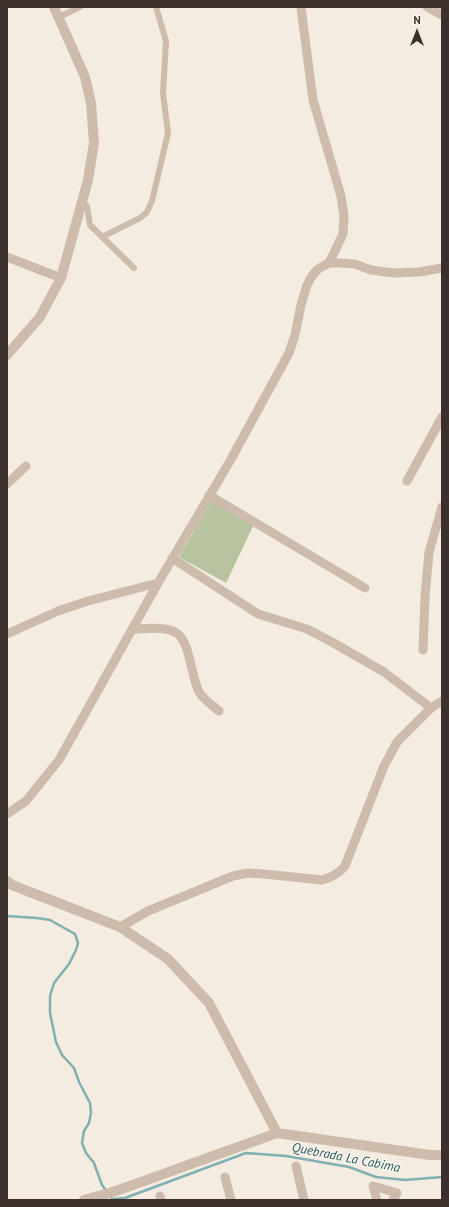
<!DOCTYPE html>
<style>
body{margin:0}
#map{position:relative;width:449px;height:1207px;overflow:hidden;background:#f4ebe1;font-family:"PT Sans",sans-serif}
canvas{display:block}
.frame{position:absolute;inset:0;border:8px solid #3b302b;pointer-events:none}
.north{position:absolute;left:397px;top:12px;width:40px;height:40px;-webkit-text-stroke:3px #fbf5ee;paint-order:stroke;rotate:0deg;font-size:11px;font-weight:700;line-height:16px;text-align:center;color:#3b302b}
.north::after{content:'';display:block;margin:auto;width:14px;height:18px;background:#3b302b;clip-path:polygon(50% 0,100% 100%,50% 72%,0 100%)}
</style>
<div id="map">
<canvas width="449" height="1207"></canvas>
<div class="frame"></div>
<div class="north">N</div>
</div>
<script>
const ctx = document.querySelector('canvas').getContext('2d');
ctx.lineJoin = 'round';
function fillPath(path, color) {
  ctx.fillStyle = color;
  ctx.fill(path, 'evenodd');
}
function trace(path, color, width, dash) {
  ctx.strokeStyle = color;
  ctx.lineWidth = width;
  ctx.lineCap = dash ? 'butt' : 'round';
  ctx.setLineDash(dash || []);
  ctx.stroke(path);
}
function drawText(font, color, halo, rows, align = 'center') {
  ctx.font = font + ' "PT Sans",sans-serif';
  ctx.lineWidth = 3;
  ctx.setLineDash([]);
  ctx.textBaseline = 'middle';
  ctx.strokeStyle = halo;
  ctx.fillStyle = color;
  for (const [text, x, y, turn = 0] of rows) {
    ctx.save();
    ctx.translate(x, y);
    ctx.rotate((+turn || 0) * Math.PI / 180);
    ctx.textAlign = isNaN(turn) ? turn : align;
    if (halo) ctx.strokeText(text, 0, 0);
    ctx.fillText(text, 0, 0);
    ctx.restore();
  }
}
fillPath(new Path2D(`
 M 212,500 L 254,524 L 226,583 L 179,557 Z`), '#b8c4a0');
trace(new Path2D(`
 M 7,916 L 37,918 L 50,920 L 75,934 L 78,943 L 76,950 L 69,964 L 54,983 L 50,996 L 50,1013 L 56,1042 L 62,1055 L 74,1068 L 79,1082 L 90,1103 L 91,1113 L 89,1123 L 84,1131 L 82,1143 L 86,1153 L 94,1163 L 102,1185 L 105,1189
 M 111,1197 L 112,1199 L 125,1198 L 246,1153 L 286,1156 L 349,1167 L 376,1177 L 405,1180 L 442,1177`), '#7fb0b2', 2.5);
trace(new Path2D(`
 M 59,17 L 80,7
 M 83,201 L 87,206 L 90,225 L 134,268
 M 102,237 L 140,218 L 147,212 L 152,201 L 168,133 L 163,93 L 166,41 L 156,7`), '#cdbbac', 6);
trace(new Path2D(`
 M 301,7 L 313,100 L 341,196 L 344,216 L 343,234 L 329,263
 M 427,7 L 442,15
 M 7,257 L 61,278
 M 407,481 L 442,417
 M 7,484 L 26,466
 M 209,495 L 365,588
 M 172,558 L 258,614 L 307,629 L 332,642 L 384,672 L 431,708
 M 132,629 C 146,629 163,626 175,632 C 190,639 191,677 199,692 C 203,699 212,705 219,711
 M 7,634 L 58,611 L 88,601 L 158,583
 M 423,650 L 425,597 L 429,552 L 442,507
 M 7,814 L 26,801 L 59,760 L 158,583 L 230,461 L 289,353 L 295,335 L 301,305 L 307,285 L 312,276 L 318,269 L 329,263 L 340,263 L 355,264 L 371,270 L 394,273 L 419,272 L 442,268
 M 120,927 L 148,911 L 233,876 L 248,873 L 264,874 L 322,880 C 332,877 338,874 345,866 L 384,766 L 397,742 L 431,708 L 442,701
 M 296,1166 L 304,1200
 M 225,1177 L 231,1200
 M 160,1196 L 161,1200
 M 377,1200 L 373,1186 L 397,1193 L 393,1200`), '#cdbbac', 9);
trace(new Path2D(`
 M 7,355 L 40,317 L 61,278 L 88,180 L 94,143 L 91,103 L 85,77 L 54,7
 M 7,881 L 12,885 L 120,927 L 168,959 L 209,1003 L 277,1133
 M 84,1200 L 116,1191 L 277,1133 L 430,1155 L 442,1155`), '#cdbbac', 10);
drawText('italic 13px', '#1f5a5e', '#fbf5ee', [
 ["Quebrada La Cabima",346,1158,11]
]);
</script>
